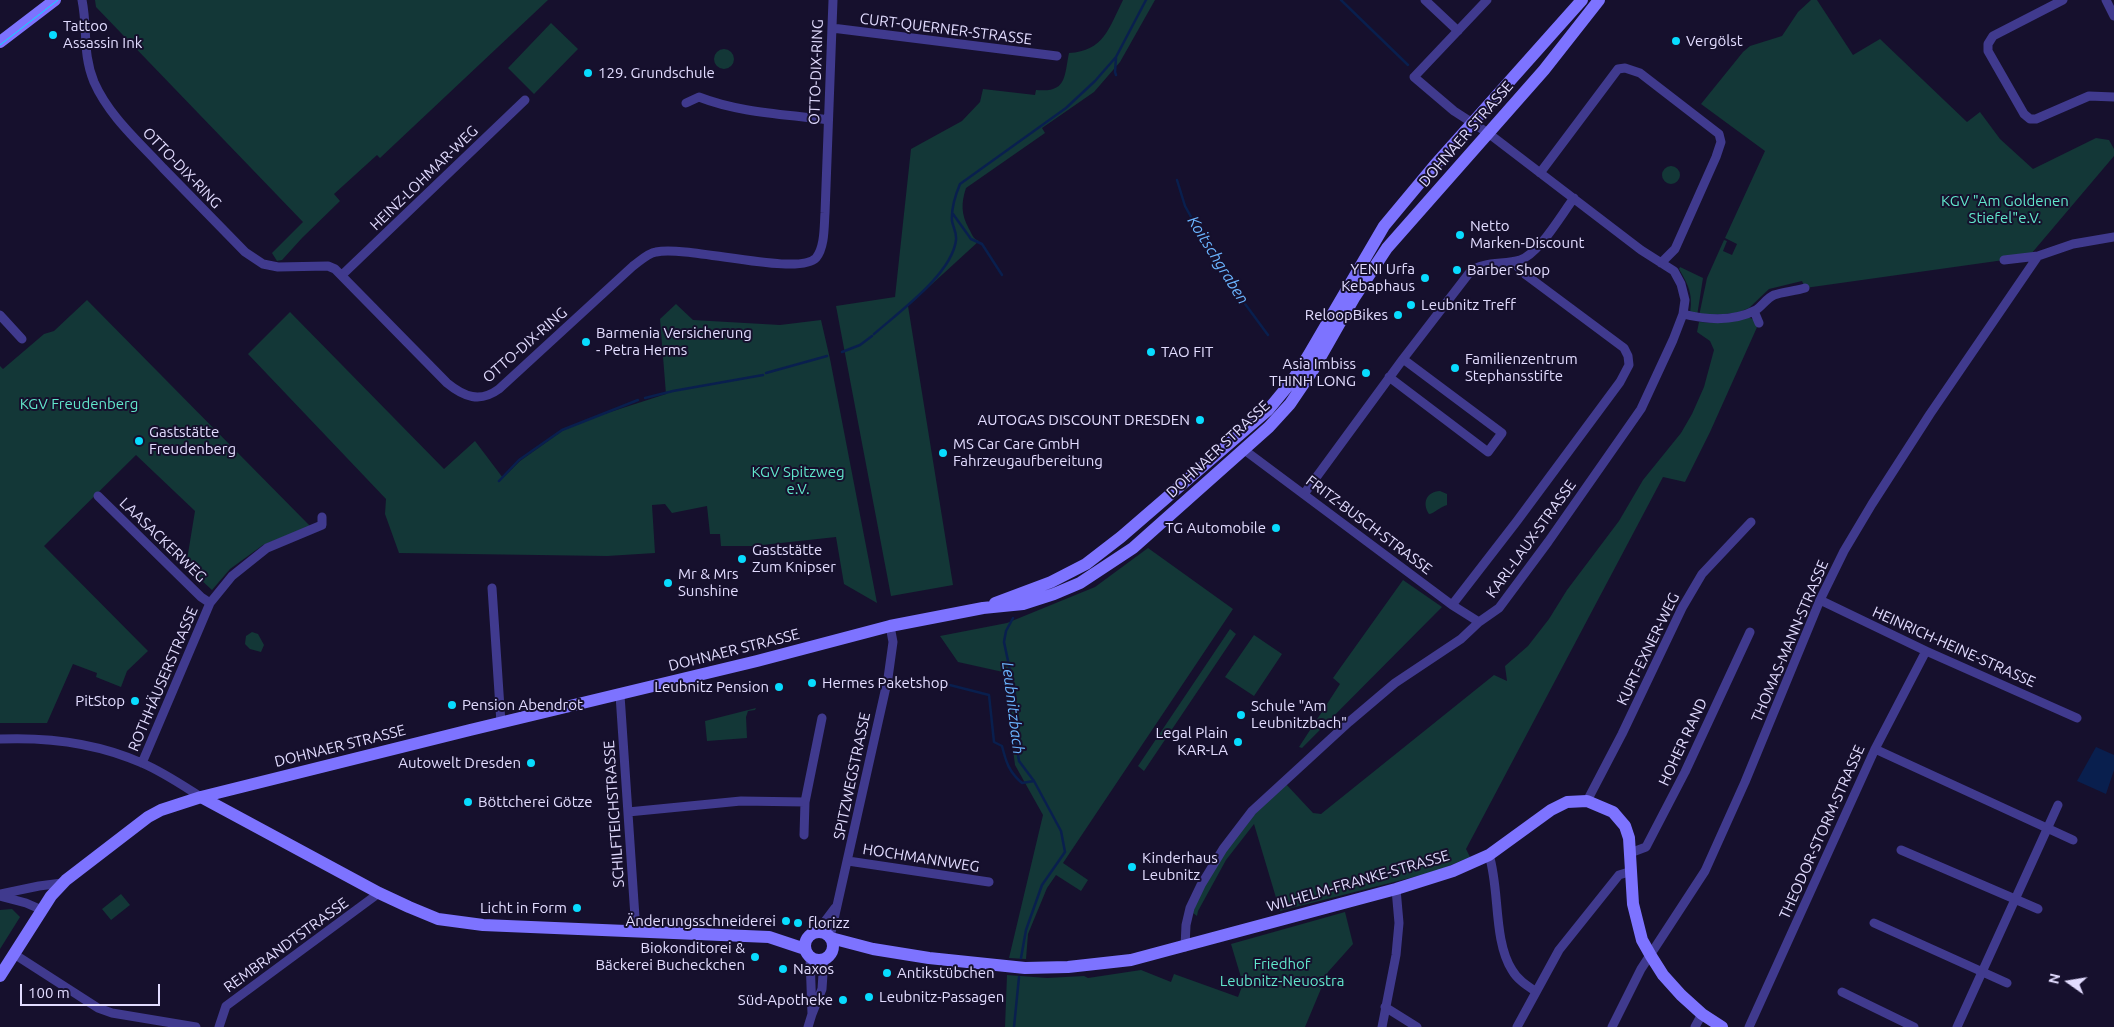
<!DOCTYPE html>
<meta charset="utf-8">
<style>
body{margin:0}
#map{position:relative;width:2114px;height:1027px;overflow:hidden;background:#16102d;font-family:Ubuntu,sans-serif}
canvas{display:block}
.north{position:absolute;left:2044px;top:957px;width:50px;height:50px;-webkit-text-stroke:4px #16102d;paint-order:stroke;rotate:283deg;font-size:14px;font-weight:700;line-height:20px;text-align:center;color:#e2dcff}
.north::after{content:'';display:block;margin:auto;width:18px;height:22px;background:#e2dcff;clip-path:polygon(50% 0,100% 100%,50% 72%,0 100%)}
.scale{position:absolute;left:20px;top:984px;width:140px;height:22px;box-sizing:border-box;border:2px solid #e2dcff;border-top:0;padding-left:6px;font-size:15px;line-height:18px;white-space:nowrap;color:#e2dcff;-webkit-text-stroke:4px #16102d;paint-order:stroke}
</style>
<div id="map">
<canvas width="2114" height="1027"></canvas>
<div class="north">N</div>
<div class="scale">100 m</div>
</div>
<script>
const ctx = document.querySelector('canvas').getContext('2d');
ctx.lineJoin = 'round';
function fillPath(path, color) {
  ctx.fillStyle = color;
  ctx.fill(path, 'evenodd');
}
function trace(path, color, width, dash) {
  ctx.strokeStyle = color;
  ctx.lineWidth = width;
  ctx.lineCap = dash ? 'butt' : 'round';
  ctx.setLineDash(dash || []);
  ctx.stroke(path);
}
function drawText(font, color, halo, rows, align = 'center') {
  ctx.font = font + ' Ubuntu,sans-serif';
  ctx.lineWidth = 4;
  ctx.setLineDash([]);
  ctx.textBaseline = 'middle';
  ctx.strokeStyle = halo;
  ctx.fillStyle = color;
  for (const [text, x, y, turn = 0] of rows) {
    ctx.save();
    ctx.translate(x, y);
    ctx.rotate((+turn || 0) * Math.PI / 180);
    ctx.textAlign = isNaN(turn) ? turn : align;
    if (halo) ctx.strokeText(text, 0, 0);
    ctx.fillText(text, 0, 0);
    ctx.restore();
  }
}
fillPath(new Path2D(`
 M 95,0 L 548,0 L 380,158 L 377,155 L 334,194 L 340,201 L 302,238 L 282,260 L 277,261 L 272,253 L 303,222 L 96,7 Z
 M 1123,0 L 1155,0 L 1120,62 L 1094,92 L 1042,128 L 1045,133 L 966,188 C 961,203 961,214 969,229 C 972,234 973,239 979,241 L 908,306 L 953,585 L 891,596 L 836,306 L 895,297 L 911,149 L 962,121 L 980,102 L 983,89 L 1035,95 L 1036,90 C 1067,93 1064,77 1069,53 C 1104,51 1109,28 1123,0 Z
 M 1811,0 L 1817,0 L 1853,55 L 1880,39 L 1967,122 L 1980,112 L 2000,139 L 2033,169 L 2096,138 L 2109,140 L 2114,149 L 2114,156 L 2031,254 L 2004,260 L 1805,288 L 1802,281 L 1769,289 L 1749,308 L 1737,313 L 1699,316 L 1707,278 L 1724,240 L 1727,241 L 1723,251 L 1732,255 L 1737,244 L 1725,238 L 1765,151 L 1701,104 L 1743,52 L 1750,46 L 1782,36 L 1798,12 Z
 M 551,23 L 578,49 L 534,94 L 508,68 Z
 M714 59a10 10 0 1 1 20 0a10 10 0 1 1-20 0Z
 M1662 175a9 9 0 1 1 18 0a9 9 0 1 1-18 0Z
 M 1680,267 L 1703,278 L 1697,316 L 1690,314 C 1693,294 1689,286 1679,269 Z
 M 87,300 L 310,526 L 263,545 L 230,569 L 212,590 L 186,566 L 195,511 L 136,455 L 44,546 L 148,651 L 127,671 L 121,687 L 96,677 L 97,673 L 73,664 L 47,723 L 0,723 L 0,366 L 3,369 L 44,334 L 54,331 Z
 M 676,304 L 693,320 L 780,325 L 821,320 L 830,359 L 877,603 L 844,584 L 836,537 L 753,546 L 721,546 L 720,534 L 710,534 L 707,506 L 672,513 L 665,504 L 652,505 L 655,553 L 607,556 L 399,553 L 385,514 L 386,499 L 248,354 L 290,312 L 444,469 L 475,441 L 503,478 L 520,461 L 565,429 L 601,415 L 666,394 L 660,319 Z
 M 1748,317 L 1755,320 L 1758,325 L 1710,432 L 1685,482 L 1663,477 L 1466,849 L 1470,857 L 1437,871 L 1280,911 L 1254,824 L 1226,860 L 1198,911 L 1197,916 L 1193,913 L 1201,885 L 1223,849 L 1284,782 L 1313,813 L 1321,814 L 1494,675 L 1507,681 L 1505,666 L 1528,646 L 1549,619 L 1567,590 L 1619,521 L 1643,480 L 1681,433 L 1692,414 L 1704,387 L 1714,350 L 1710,341 L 1697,332 L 1699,322 L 1717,323 Z
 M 1440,491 L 1447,494 L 1447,505 C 1440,507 1433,514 1429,514 C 1422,503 1426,492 1440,491 Z
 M 1148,548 L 1233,609 L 1063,863 L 1088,880 L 1081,891 L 1056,875 L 1047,888 L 1028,934 L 1026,959 L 1009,958 L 1043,815 L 1015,765 L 1003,672 L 958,662 L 940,636 L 1007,623 L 1095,587 Z
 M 1403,580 L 1442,607 L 1302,748 L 1299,747 L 1340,684 L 1333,678 Z
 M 1230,629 L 1236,634 L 1144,771 L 1138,766 Z
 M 252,632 L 258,634 L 264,645 L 261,652 L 250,649 L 245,644 L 246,636 Z
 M 1254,635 L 1282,654 L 1254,696 L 1225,677 Z
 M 756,708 L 755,710 L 748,711 L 746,717 L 747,738 L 707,741 L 705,721 Z
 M 121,894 L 130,905 L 111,920 L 102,909 Z
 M 12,909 L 20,917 L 0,949 L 0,910 Z
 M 1345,912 L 1353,944 L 1328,972 L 1305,1027 L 1005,1027 L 1007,975 L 1047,978 L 1084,976 L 1088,978 L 1141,970 L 1171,982 L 1174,974 L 1238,997 L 1243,984 L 1231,944 Z`), '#133737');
fillPath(new Path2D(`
 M 2096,747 L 2114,755 L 2114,770 L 2106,794 L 2077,781 Z`), '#091f4e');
trace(new Path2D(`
 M 1341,0 L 1408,65
 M 1116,58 L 1115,72 L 1116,75
 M 1177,180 L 1185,206 L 1223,274 L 1268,335
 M 953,214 L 971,239 L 982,244 L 1002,275
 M 874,334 C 899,312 952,274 956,240 C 957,233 953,227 952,221 C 951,208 955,196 960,184 L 1066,108 L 1095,81 L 1116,57 L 1146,0
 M 842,352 L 860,345 L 872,336
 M 766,373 L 827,356
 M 645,398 L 673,391 L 763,375
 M 499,481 L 519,460 L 562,430 L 638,400
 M 1013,618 L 1006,631 L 1004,642 L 1015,694 L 1017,749 L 1019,761 L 1034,781 L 1061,831 L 1065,852 L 1042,885 L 1026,930 L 1021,958
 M 929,681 L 938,682 L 989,695 L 994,742 L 1002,746 C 1006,762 1009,772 1022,783 L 1034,781
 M 1014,1027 L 1019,977`), '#091f4e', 2.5);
trace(new Path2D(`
 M 82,0 C 88,29 82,53 94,82 C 109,116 138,141 163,168 C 190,196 218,224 245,252 L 263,264 L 278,267 L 328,266 L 335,269 L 447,383 C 464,397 480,403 499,389 L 633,266 C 640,261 648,253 656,252 C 688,245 798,277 816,258 C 825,247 824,226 825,213 L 833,0
 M 1425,0 L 1458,31
 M 2063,0 L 1993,36 L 1988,44 L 1988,51 L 2024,114 L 2030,119 L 2036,119 L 2089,96 L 2114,97
 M 2106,0 L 2114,16
 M 832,28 L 1057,56
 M 686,103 L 699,97 C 740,113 785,114 828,120
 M 1540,173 L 1618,69 L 1625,68 L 1640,73 L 1719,134 L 1721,142 L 1716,157 L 1675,249 L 1661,263
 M 2004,260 L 2038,256 L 2073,244 L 2114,237
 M 342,275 L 525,100
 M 1754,311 L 1759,323
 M 1683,314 C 1707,320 1733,322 1756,310 C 1762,306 1767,298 1774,295 C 1783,292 1795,291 1805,288
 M 0,315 L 22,339
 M 1389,377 L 1488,452 L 1502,433 L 1403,359
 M 1243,449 L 1452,605 L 1479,622
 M 1304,494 L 1403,359 L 1470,272 C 1483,261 1504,265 1520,260 C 1539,254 1561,215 1574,198
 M 98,496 L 201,597 L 210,603
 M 492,588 L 501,723
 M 1820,600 L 1926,651 L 2077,718
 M 1452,605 L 1517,521 L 1620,382 L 1629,365 L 1628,356 L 1624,348 L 1526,275 L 1513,262
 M 620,695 L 636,932
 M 0,739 C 49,737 97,743 142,763 C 163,772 182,785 201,797
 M 1875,749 L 2073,840
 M 142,763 L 210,603 L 232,576 L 267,548 L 322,525 L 322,517
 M 1587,801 L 1622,734 L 1682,608 L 1702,574 L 1751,522
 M 628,812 L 741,801 L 805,802
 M 804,835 L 805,802 L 822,718
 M 1901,850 L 2038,909
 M 1630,853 L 1646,847 L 1685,772 L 1750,632
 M 1489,855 C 1500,889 1493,940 1512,970 C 1517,979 1526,985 1535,991
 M 848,861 L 989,882
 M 0,894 L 39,886 L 62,883
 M 0,896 L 26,903 L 42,910
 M 1874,923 L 2007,983
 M 817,932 L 835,908
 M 830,937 L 888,678 L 893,642 L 890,626
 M 1185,947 L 1186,925 L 1190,908 L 1201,885 L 1223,849 L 1252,811 L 1349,722 L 1395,683 L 1461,639 L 1479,622 L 1499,608 L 1548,542 L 1641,409 L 1673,340 L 1683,314 L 1685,300 L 1681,284 L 1674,271 L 1641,250 L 1488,133 L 1454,111 L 1414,77 L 1487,0
 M 14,954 L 98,1008 L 112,1013 L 196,1027
 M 1842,992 L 1914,1027
 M 1385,1007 L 1417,1027
 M 812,1014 L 822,989 L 824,959
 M 219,1027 L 226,1006 L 379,893
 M 808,1027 L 812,1014 L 810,957
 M 1382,1027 L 1396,955 L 1399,923 L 1396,889
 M 1517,1027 L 1559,950 L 1619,875 L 1632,871
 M 1612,1027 L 1641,969 L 1705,871 L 1745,782 L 1820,600 L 1844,551 L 1872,504 L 1930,414 L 2038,256
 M 1695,1027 L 1702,1014
 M 1749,1027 L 1875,749 L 1926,651
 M 1957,1027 L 2058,805`), '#403a8e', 9);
trace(new Path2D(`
 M 0,42 L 55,0
 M 995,603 L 1051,582 L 1086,564 L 1121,537 L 1268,410 L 1292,381 L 1308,356 L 1384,226 L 1434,166 L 1582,0
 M 201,797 L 379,893 L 409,907 L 438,919 L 483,925 L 769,937 L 805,949
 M805 946a14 14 0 1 1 28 0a14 14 0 1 1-28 0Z
 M 831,938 L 873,949 L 929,958 L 1025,968 L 1068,967 L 1131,960 L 1396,889 L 1453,871 L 1489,855 L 1551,810 L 1567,802 L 1587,801 L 1613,812 L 1625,826 L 1629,838 L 1633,904 L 1642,940 L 1651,956 L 1663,975 L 1681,995 L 1702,1014 L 1722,1027
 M 0,976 L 51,896 L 66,880 L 148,817 L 161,810 L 201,797 L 470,730 L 757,661 L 890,626 L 983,608 L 1023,604 L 1054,594 L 1080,583 L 1133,548 L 1269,427 L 1290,404 L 1313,370 L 1354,298 L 1387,248 L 1544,70 L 1599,0`), '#7d73ff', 12);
trace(new Path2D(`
 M 0,45 L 58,0`), '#08dcff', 1);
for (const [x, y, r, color] of [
 [53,35,5,"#08dcff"],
 [1676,41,5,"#08dcff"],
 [588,73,5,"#08dcff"],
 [1460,235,5,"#08dcff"],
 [1457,270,5,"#08dcff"],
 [1425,278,5,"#08dcff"],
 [1411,305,5,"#08dcff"],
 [1398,315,5,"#08dcff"],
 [586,342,5,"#08dcff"],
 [1151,352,5,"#08dcff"],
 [1455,368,5,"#08dcff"],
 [1366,373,5,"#08dcff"],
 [1200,420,5,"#08dcff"],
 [139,441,5,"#08dcff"],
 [943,453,5,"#08dcff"],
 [1276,528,5,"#08dcff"],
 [742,559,5,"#08dcff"],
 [668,583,5,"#08dcff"],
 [812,683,5,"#08dcff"],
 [779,687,5,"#08dcff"],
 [135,701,5,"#08dcff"],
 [452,705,5,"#08dcff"],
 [1241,715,5,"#08dcff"],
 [1238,742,5,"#08dcff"],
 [531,763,5,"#08dcff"],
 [468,802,5,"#08dcff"],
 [1132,867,5,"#08dcff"],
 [577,908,5,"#08dcff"],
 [786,921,5,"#08dcff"],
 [798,923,5,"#08dcff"],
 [755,957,5,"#08dcff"],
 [783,969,5,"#08dcff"],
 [887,973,5,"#08dcff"],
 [869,997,5,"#08dcff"],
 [843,1000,5,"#08dcff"]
]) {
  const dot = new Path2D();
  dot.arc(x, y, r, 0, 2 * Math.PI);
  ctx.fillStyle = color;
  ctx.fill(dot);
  trace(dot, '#16102d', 2);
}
drawText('15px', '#e2dcff', '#16102d', [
 ["Tattoo",63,26],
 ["Assassin Ink",63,43],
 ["Vergölst",1686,41],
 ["129. Grundschule",598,73],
 ["Netto",1470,226],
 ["Marken-Discount",1470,243],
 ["YENI Urfa",1415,269,"right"],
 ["Kebaphaus",1415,286,"right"],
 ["Barber Shop",1467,270],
 ["Leubnitz Treff",1421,305],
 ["ReloopBikes",1388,315,"right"],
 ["Barmenia Versicherung",596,333],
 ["- Petra Herms",596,350],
 ["TAO FIT",1161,352],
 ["Familienzentrum",1465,359],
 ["Stephansstifte",1465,376],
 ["Asia Imbiss",1356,364,"right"],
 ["THINH LONG",1356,381,"right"],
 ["AUTOGAS DISCOUNT DRESDEN",1190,420,"right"],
 ["Gaststätte",149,432],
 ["Freudenberg",149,449],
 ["MS Car Care GmbH",953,444],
 ["Fahrzeugaufbereitung",953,461],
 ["TG Automobile",1266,528,"right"],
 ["Gaststätte",752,550],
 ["Zum Knipser",752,567],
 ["Mr & Mrs",678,574],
 ["Sunshine",678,591],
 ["Hermes Paketshop",822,683],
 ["Leubnitz Pension",769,687,"right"],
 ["PitStop",125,701,"right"],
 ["Pension Abendrot",462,705],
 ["Schule \"Am",1251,706],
 ["Leubnitzbach\"",1251,723],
 ["Legal Plain",1228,733,"right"],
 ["KAR-LA",1228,750,"right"],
 ["Autowelt Dresden",521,763,"right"],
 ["Böttcherei Götze",478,802],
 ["Kinderhaus",1142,858],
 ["Leubnitz",1142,875],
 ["Licht in Form",567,908,"right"],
 ["Änderungsschneiderei",776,921,"right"],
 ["florizz",808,923],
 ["Biokonditorei &",745,948,"right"],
 ["Bäckerei Bucheckchen",745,965,"right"],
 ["Naxos",793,969],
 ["Antikstübchen",897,973],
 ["Leubnitz-Passagen",879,997],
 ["Süd-Apotheke",833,1000,"right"]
], 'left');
drawText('15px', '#e2dcff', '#16102d', [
 ["CURT-QUERNER-STRASSE",946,29,7],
 ["OTTO-DIX-RING",816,72,-88],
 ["DOHNAER STRASSE",1466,134,-49],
 ["OTTO-DIX-RING",182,168,46],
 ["HEINZ-LOHMAR-WEG",424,178,-44],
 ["OTTO-DIX-RING",525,345,-41],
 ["DOHNAER STRASSE",1218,449,-43],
 ["FRITZ-BUSCH-STRASSE",1369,525,37],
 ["KARL-LAUX-STRASSE",1531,539,-54],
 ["LAASACKERWEG",163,540,44],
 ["THOMAS-MANN-STRASSE",1790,641,-67],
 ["HEINRICH-HEINE-STRASSE",1954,647,24],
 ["KURT-EXNER-WEG",1648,649,-64],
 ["DOHNAER STRASSE",734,650,-14],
 ["ROTHHÄUSERSTRASSE",163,679,-67],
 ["HOHER RAND",1683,742,-65],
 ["DOHNAER STRASSE",340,746,-14],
 ["SPITZWEGSTRASSE",852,776,-78],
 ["SCHILFTEICHSTRASSE",614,814,-94],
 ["THEODOR-STORM-STRASSE",1822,832,-66],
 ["HOCHMANNWEG",921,858,9],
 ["WILHELM-FRANKE-STRASSE",1358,881,-16],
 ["REMBRANDTSTRASSE",286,945,-36]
]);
drawText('15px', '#61e6cb', '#16102d', [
 ["KGV \"Am Goldenen",2005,201],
 ["Stiefel\"e.V.",2005,218],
 ["KGV Freudenberg",79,404],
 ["KGV Spitzweg",798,472],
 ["e.V.",798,489],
 ["Friedhof",1282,964],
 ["Leubnitz-Neuostra",1282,981]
]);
drawText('italic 16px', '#6ab4ff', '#16102d', [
 ["Koitschgraben",1218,260,58],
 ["Leubnitzbach",1013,708,83]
]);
</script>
